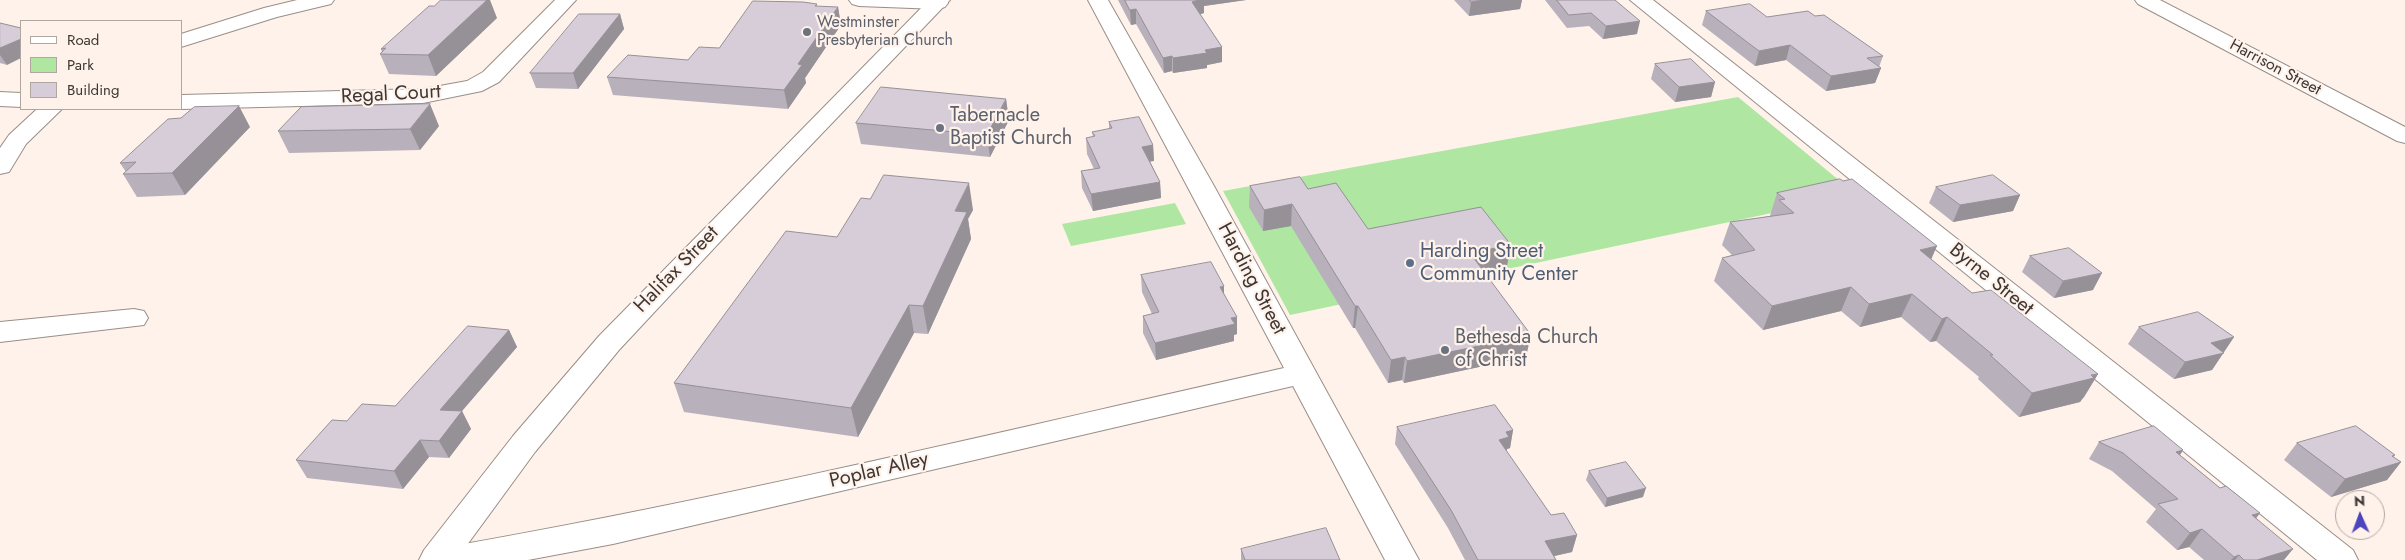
<!DOCTYPE html>
<style>
body{margin:0}
#map{position:relative;width:2405px;height:560px;overflow:hidden;background:#fff2ea;font-family:Jost,sans-serif}
canvas{display:block}
.legend{position:absolute;left:20px;top:20px;width:162px;height:90px;box-sizing:border-box;background:#fff2ea;border:1px solid #b1a7a1;margin:0;padding:6px 9px;list-style:none;font-size:15px;color:#3c3734}
.legend li{display:flex;align-items:center;gap:10px;height:25px}
.legend b{width:25px;border:1px solid #b1a7a1}
.north{position:absolute;left:2335px;top:490px;width:50px;height:50px;box-sizing:border-box;background:#fff2ea;border:1px solid #b1a7a1;border-radius:50%;rotate:358deg;font-size:14px;font-weight:700;line-height:20px;text-align:center;color:#3c3734}
.north::after{content:'';display:block;margin:auto;width:18px;height:22px;background:#4c45bb;clip-path:polygon(50% 0,100% 100%,50% 72%,0 100%)}
</style>
<div id="map">
<canvas width="2405" height="560"></canvas>
<ul class="legend">
<li><b style="height:6px;background:#fff"></b>Road</li>
<li><b style="height:14px;background:#afe7a2"></b>Park</li>
<li><b style="height:14px;background:#d6cdd8"></b>Building</li>
</ul>
<div class="north">N</div>
</div>
<script>
const ctx = document.querySelector('canvas').getContext('2d');
ctx.lineJoin = 'round';
function fillPath(path, color) {
  ctx.fillStyle = color;
  ctx.fill(path, 'evenodd');
}
function trace(path, color, width, dash) {
  ctx.strokeStyle = color;
  ctx.lineWidth = width;
  ctx.lineCap = dash ? 'butt' : 'round';
  ctx.setLineDash(dash || []);
  ctx.stroke(path);
}
function drawText(font, color, halo, rows, align = 'center') {
  ctx.font = font + ' Jost,sans-serif';
  ctx.lineWidth = 4.5;
  ctx.setLineDash([]);
  ctx.textBaseline = 'middle';
  ctx.strokeStyle = halo;
  ctx.fillStyle = color;
  for (const [text, x, y, turn = 0] of rows) {
    ctx.save();
    ctx.translate(x, y);
    ctx.rotate((+turn || 0) * Math.PI / 180);
    ctx.textAlign = isNaN(turn) ? turn : align;
    if (halo) ctx.strokeText(text, 0, 0);
    ctx.fillText(text, 0, 0);
    ctx.restore();
  }
}
fillPath(new Path2D(`
 M 1738,97 L 1857,195 L 1290,315 L 1223,191 Z
 M 1175,203 L 1186,224 L 1071,246 L 1062,224 Z`), '#afe7a2');
const minor = new Path2D(`
 M 297,0 L 334,0 L 331,4 L 277,17 L 181,47 L 181,34 L 264,8 Z
 M 555,0 L 576,0 L 499,82 L 482,91 L 423,103 L 181,109 L 181,95 L 423,89 L 467,81 L 483,72 Z
 M 849,0 L 946,0 L 948,3 L 945,7 L 938,9 L 859,6 L 852,4 Z
 M 1088,0 L 1108,0 L 1214,186 L 1419,560 L 1385,560 L 1293,386 L 613,544 L 528,560 L 436,560 L 441,550 L 453,546 C 732,497 1007,430 1284,368 Z
 M 1630,0 L 1653,0 L 2353,550 L 2358,560 L 2317,560 Z
 M 2135,0 L 2160,0 L 2405,127 L 2405,143 L 2397,141 L 2138,4 Z
 M 0,92 L 21,93 L 21,107 L 0,106 Z
 M 37,109 L 62,109 L 26,144 L 9,172 L 0,174 L 0,148 L 9,135 Z
 M 134,309 L 144,311 L 148,318 L 144,325 L 0,342 L 0,322 Z`);
const secondary = new Path2D(`
 M 929,0 L 950,0 L 787,170 L 619,350 L 535,452 L 456,560 L 419,560 L 424,550 L 513,436 L 599,336 Z`);
trace(minor, '#998e87', 2);
trace(secondary, '#998e87', 2);
fillPath(minor, '#fff');
fillPath(secondary, '#fff');
fillPath(new Path2D(`
 M 1118,0 L 1246,0 L 1204,6 L 1204,13 L 1200,14 L 1222,47 L 1222,62 L 1207,65 L 1207,68 L 1173,73 L 1172,71 L 1164,73 L 1136,24 L 1131,25 Z
 M 1454,0 L 1522,0 L 1520,9 L 1469,16 Z
 M 1545,0 L 1615,0 L 1637,34 L 1603,39 L 1589,26 L 1567,28 Z
 M 817,4 L 817,7 L 838,7 L 841,25 L 805,78 L 806,83 L 788,109 L 613,95 L 607,77 L 688,60 L 719,48 Z
 M 1706,11 L 1767,17 L 1815,16 L 1883,56 L 1879,67 L 1881,68 L 1875,83 L 1826,91 L 1786,60 L 1755,66 L 1702,25 Z
 M 620,14 L 624,29 L 578,89 L 536,88 L 530,73 Z
 M 497,18 L 436,76 L 389,74 L 380,54 L 382,52 L 381,49 Z
 M 0,23 L 7,65 L 0,63 Z
 M 1655,64 L 1715,82 L 1711,97 L 1675,102 L 1651,79 Z
 M 1006,99 L 1009,120 L 990,157 L 861,144 L 856,123 Z
 M 1109,122 L 1153,145 L 1154,161 L 1150,161 L 1160,182 L 1161,198 L 1093,211 L 1082,188 L 1081,171 L 1094,169 L 1087,154 L 1086,138 L 1093,137 L 1092,132 L 1109,129 Z
 M 439,126 L 420,150 L 289,153 L 278,131 Z
 M 250,127 L 185,195 L 137,197 L 123,174 L 126,172 L 120,163 Z
 M 1250,186 L 1308,189 L 1368,229 L 1507,266 L 1484,271 L 1526,357 L 1404,383 L 1402,380 L 1388,383 L 1355,328 L 1353,328 L 1291,226 L 1263,231 L 1249,207 Z
 M 1936,187 L 2020,195 L 2013,211 L 1953,222 L 1929,203 Z
 M 1777,193 L 1931,260 L 1972,293 L 2098,374 L 2084,397 L 2083,398 L 2080,402 L 2019,417 L 1978,379 L 1979,377 L 1936,341 L 1930,342 L 1901,317 L 1860,327 L 1841,311 L 1763,330 L 1714,281 L 1722,258 L 1732,255 L 1722,245 L 1730,222 L 1770,216 Z
 M 973,210 L 968,219 L 971,239 L 928,334 L 914,333 L 858,437 L 684,412 L 674,383 L 837,237 Z
 M 2030,256 L 2093,290 L 2054,298 L 2022,272 Z
 M 1141,275 L 1224,294 L 1237,334 L 1234,335 L 1234,341 L 1156,360 L 1143,333 L 1143,316 L 1152,314 L 1142,292 Z
 M 2139,327 L 2234,337 L 2212,370 L 2174,379 L 2128,344 Z
 M 509,330 L 517,347 L 462,411 L 471,429 L 449,458 L 429,457 L 403,489 L 307,478 L 296,460 L 347,421 L 395,406 Z
 M 1397,427 L 1513,430 L 1510,448 L 1507,449 L 1506,451 L 1551,515 L 1577,535 L 1572,552 L 1554,556 L 1556,560 L 1465,560 L 1448,528 L 1395,444 Z
 M 2099,442 L 2183,450 L 2180,455 L 2220,488 L 2260,513 L 2256,518 L 2284,560 L 2204,560 L 2189,547 L 2177,550 L 2146,522 L 2156,509 L 2112,471 L 2089,459 Z
 M 2297,443 L 2393,457 L 2401,462 L 2387,480 L 2331,497 L 2284,460 Z
 M 1589,471 L 1643,497 L 1605,507 L 1586,480 Z
 M 1241,549 L 1340,560 L 1241,560 Z`), '#b8b0ba');
fillPath(new Path2D(`
 M 487,0 L 490,0 L 497,18 L 436,76 L 428,55 Z
 M 1199,0 L 1246,0 L 1204,6 L 1204,13 L 1192,17 L 1192,2 Z
 M 1484,0 L 1522,0 L 1520,9 L 1469,16 L 1471,2 Z
 M 838,7 L 841,25 L 805,78 L 806,83 L 788,109 L 784,90 L 798,64 Z
 M 1136,9 L 1136,24 L 1131,25 L 1130,10 Z
 M 620,14 L 624,29 L 578,89 L 573,73 Z
 M 1640,21 L 1637,34 L 1603,39 L 1606,26 Z
 M 21,39 L 21,58 L 7,65 L 0,55 L 0,48 Z
 M 1790,45 L 1786,60 L 1755,66 L 1759,51 Z
 M 1222,47 L 1222,62 L 1207,65 L 1207,68 L 1173,73 L 1173,58 L 1205,50 Z
 M 1172,56 L 1172,71 L 1164,73 L 1163,58 Z
 M 1881,68 L 1875,83 L 1826,91 L 1831,76 Z
 M 1715,82 L 1711,97 L 1675,102 L 1679,87 Z
 M 1006,99 L 1009,120 L 990,157 L 987,135 Z
 M 430,104 L 439,126 L 420,150 L 410,129 Z
 M 239,106 L 250,127 L 185,195 L 172,173 Z
 M 1153,145 L 1154,161 L 1143,163 L 1142,147 Z
 M 1160,182 L 1161,198 L 1093,211 L 1091,194 Z
 M 969,183 L 973,210 L 968,219 L 971,239 L 928,334 L 923,306 L 955,211 Z
 M 2020,195 L 2013,211 L 1953,222 L 1960,205 Z
 M 1292,204 L 1291,226 L 1263,231 L 1264,210 Z
 M 1511,245 L 1507,266 L 1467,275 L 1470,253 Z
 M 1937,246 L 1927,269 L 1920,250 Z
 M 2102,273 L 2093,290 L 2054,298 L 2063,281 Z
 M 1224,286 L 1224,303 L 1220,287 Z
 M 1851,287 L 1841,311 L 1763,330 L 1772,306 Z
 M 1912,294 L 1901,317 L 1860,327 L 1869,304 Z
 M 909,305 L 914,333 L 858,437 L 851,408 Z
 M 1355,306 L 1358,306 L 1355,328 L 1353,328 Z
 M 1237,317 L 1237,334 L 1234,335 L 1234,341 L 1156,360 L 1155,343 L 1231,318 Z
 M 1947,317 L 1936,341 L 1930,342 L 1942,319 Z
 M 509,330 L 517,347 L 462,411 L 471,429 L 449,458 L 439,441 L 440,410 Z
 M 1531,335 L 1526,357 L 1404,383 L 1407,361 Z
 M 2234,337 L 2212,370 L 2174,379 L 2185,362 L 2211,343 Z
 M 1405,357 L 1402,380 L 1388,383 L 1391,360 Z
 M 2098,374 L 2084,397 L 2083,398 L 2080,402 L 2019,417 L 2032,393 Z
 M 1513,430 L 1510,448 L 1507,449 L 1506,454 L 1499,440 L 1506,432 Z
 M 420,440 L 429,457 L 403,489 L 394,471 Z
 M 2183,450 L 2172,468 L 2176,452 Z
 M 2395,455 L 2385,467 L 2401,462 L 2387,480 L 2331,497 L 2345,479 Z
 M 1646,488 L 1643,497 L 1605,507 L 1607,498 Z
 M 2260,513 L 2246,531 L 2252,515 Z
 M 2202,529 L 2189,547 L 2177,550 L 2190,533 Z
 M 1577,535 L 1572,552 L 1541,559 L 1545,541 Z
 M 2293,549 L 2284,560 L 2257,560 Z
 M 2239,555 L 2235,560 L 2231,560 L 2234,557 Z`), '#969097');
const building = new Path2D(`
 M 441,0 L 487,0 L 428,55 L 380,54 L 386,48 L 381,49 L 429,6 L 434,6 Z
 M 1125,0 L 1199,0 L 1192,2 L 1222,47 L 1205,50 L 1207,53 L 1173,58 L 1172,56 L 1163,58 L 1136,9 L 1130,10 Z
 M 1470,0 L 1484,0 L 1471,2 Z
 M 1557,0 L 1615,0 L 1640,21 L 1606,26 L 1591,13 L 1569,15 Z
 M 753,1 L 803,2 L 817,4 L 815,6 L 838,7 L 798,64 L 802,65 L 784,90 L 607,77 L 628,55 L 688,60 L 699,47 L 719,48 Z
 M 1750,4 L 1767,17 L 1808,11 L 1815,16 L 1824,15 L 1883,56 L 1867,58 L 1881,68 L 1831,76 L 1790,45 L 1759,51 L 1706,11 Z
 M 579,14 L 620,14 L 573,73 L 530,73 Z
 M 0,23 L 21,28 L 21,39 L 0,48 Z
 M 1691,59 L 1715,82 L 1679,87 L 1655,64 Z
 M 881,87 L 1006,99 L 987,135 L 856,123 Z
 M 430,104 L 410,129 L 278,131 L 301,107 Z
 M 239,106 L 172,173 L 123,174 L 136,162 L 120,163 L 168,119 L 181,118 L 194,107 Z
 M 1139,117 L 1153,145 L 1142,147 L 1160,182 L 1091,194 L 1081,171 L 1100,168 L 1086,138 L 1095,136 L 1092,132 L 1112,128 L 1109,122 Z
 M 884,175 L 969,183 L 955,211 L 967,212 L 923,306 L 909,305 L 851,408 L 674,383 L 786,231 L 837,237 L 861,198 L 870,199 Z
 M 1993,175 L 2020,195 L 1960,205 L 1936,187 Z
 M 1300,177 L 1308,189 L 1336,183 L 1368,229 L 1481,207 L 1511,245 L 1470,253 L 1531,335 L 1407,361 L 1405,357 L 1391,360 L 1358,306 L 1355,306 L 1292,204 L 1264,210 L 1250,186 Z
 M 1840,179 L 1843,181 L 1852,179 L 1937,246 L 1920,250 L 1972,293 L 1991,290 L 2098,374 L 2091,375 L 2094,378 L 2032,393 L 1990,355 L 1993,355 L 1947,317 L 1942,319 L 1912,294 L 1869,304 L 1851,287 L 1772,306 L 1722,258 L 1755,250 L 1730,222 L 1794,213 L 1779,200 L 1785,199 L 1777,193 Z
 M 2069,248 L 2102,273 L 2063,281 L 2030,256 Z
 M 1211,262 L 1224,286 L 1220,287 L 1237,317 L 1231,318 L 1235,324 L 1155,343 L 1143,316 L 1159,312 L 1141,275 Z
 M 2198,312 L 2234,337 L 2211,343 L 2224,353 L 2185,362 L 2139,327 Z
 M 468,326 L 509,330 L 440,410 L 462,411 L 439,441 L 420,440 L 394,471 L 296,460 L 332,420 L 347,421 L 362,404 L 395,406 Z
 M 1495,405 L 1513,430 L 1506,432 L 1509,437 L 1499,440 L 1551,515 L 1564,513 L 1577,535 L 1545,541 L 1556,560 L 1478,560 L 1451,510 L 1397,427 Z
 M 2154,426 L 2183,450 L 2176,452 L 2220,488 L 2226,486 L 2260,513 L 2252,515 L 2293,549 L 2257,560 L 2244,560 L 2239,555 L 2234,557 L 2202,529 L 2190,533 L 2158,504 L 2178,499 L 2123,453 L 2099,442 Z
 M 2356,426 L 2395,455 L 2392,456 L 2401,462 L 2345,479 L 2297,443 Z
 M 1626,462 L 1646,488 L 1607,498 L 1589,471 Z
 M 1326,528 L 1340,560 L 1245,560 L 1241,549 Z`);
fillPath(building, '#d6cdd8');
trace(building, '#969097', 1);
for (const [x, y, r, color] of [
 [807,32,5,"#6b7280"],
 [940,128,5,"#6b7280"],
 [1410,263,5,"#5c6f8a"],
 [1445,350,5,"#6b7280"]
]) {
  const dot = new Path2D();
  dot.arc(x, y, r, 0, 2 * Math.PI);
  ctx.fillStyle = color;
  ctx.fill(dot);
  trace(dot, '#fff2ea', 2);
}
drawText('16px', '#5b616d', '#fff2ea', [
 ["Westminster",817,23],
 ["Presbyterian Church",817,41]
], 'left');
drawText('16px', '#3c3734', '#fff2ea', [
 ["Harrison Street",2275,68,28]
]);
drawText('20px', '#3c3734', '#fff2ea', [
 ["Regal Court",391,95,-3],
 ["Halifax Street",677,270,-46],
 ["Harding Street",1251,279,62],
 ["Byrne Street",1991,280,39],
 ["Poplar Alley",879,471,-13]
]);
drawText('20px', '#5b616d', '#fff2ea', [
 ["Tabernacle",950,116],
 ["Baptist Church",950,139],
 ["Bethesda Church",1455,338],
 ["of Christ",1455,361]
], 'left');
drawText('20px', '#4e5e75', '#fff2ea', [
 ["Harding Street",1420,252],
 ["Community Center",1420,275]
], 'left');
</script>
